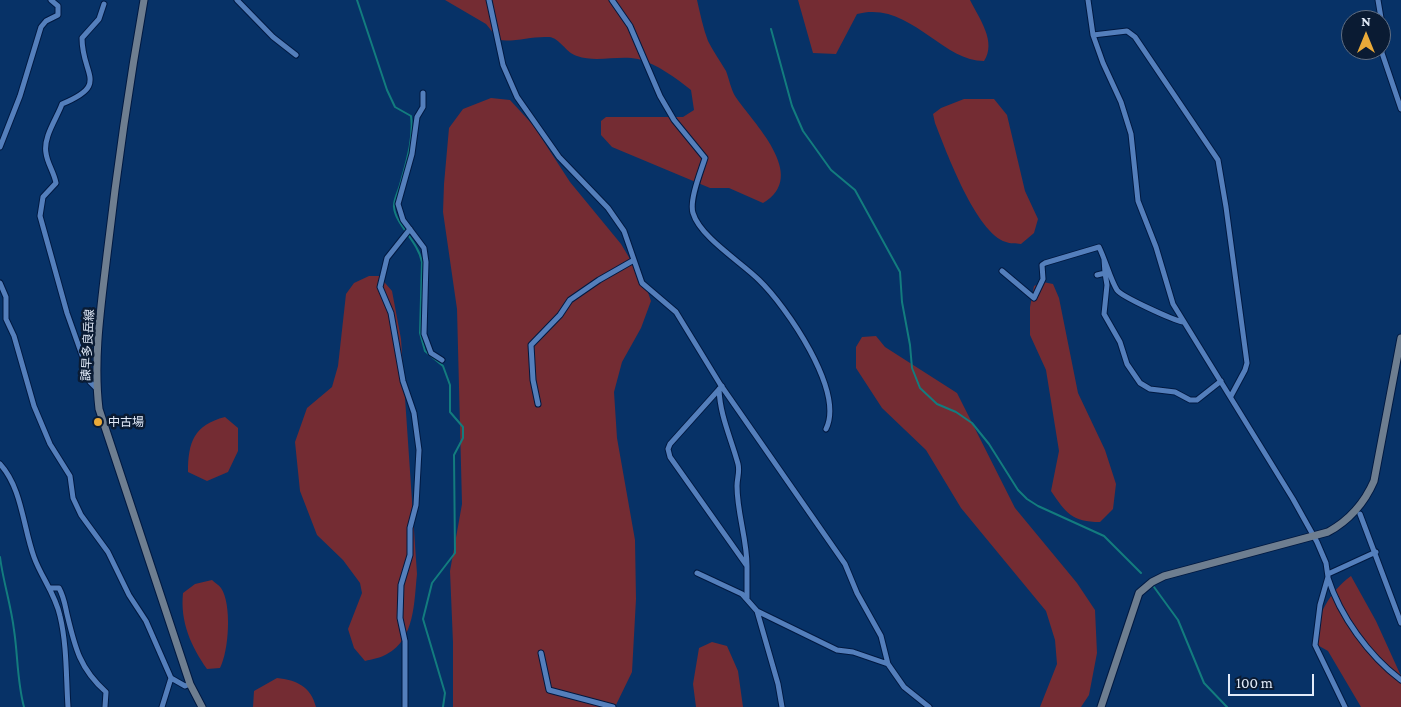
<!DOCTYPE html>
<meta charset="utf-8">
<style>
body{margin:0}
#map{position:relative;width:1401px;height:707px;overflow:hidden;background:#073267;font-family:"Crimson Pro",serif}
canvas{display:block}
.north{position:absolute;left:1341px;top:10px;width:50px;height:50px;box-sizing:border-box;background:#0a1b33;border:1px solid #606e82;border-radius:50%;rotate:0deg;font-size:14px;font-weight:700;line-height:20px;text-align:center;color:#e2ebf9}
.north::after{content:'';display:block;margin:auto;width:18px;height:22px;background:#eaaa39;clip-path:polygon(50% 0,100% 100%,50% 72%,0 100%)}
.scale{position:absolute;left:1228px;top:674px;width:86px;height:22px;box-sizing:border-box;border:2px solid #e2ebf9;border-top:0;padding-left:6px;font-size:15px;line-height:18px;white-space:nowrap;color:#e2ebf9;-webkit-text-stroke:4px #0a1b33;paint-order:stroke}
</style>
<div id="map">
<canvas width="1401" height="707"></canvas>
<div class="north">N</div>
<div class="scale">100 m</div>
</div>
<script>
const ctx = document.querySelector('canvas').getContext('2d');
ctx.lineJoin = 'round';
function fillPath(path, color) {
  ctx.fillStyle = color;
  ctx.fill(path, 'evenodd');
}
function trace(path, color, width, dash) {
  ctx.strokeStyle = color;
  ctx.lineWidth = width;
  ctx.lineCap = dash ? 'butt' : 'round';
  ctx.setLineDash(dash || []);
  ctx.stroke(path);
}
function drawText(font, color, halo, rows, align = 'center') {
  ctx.font = font + ' "Crimson Pro","Noto Sans JP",serif';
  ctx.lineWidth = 5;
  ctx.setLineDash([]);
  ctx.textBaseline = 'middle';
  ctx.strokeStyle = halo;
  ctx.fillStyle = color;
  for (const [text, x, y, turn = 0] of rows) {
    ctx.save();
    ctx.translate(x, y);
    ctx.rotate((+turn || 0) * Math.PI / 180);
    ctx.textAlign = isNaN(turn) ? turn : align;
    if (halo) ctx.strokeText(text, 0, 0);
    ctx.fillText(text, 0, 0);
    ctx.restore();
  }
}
fillPath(new Path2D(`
 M 445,0 L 697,0 C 700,13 703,28 708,41 C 713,51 720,61 726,71 C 729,79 731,89 735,96 C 752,122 810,176 763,203 L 729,188 L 710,188 L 612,147 L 601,135 L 601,121 L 606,117 L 683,117 L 694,110 L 691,90 C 676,78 657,64 638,59 C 618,55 596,63 577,56 C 566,53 560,38 549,37 C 532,36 516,42 499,40 L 486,24 Z
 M 798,0 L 970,0 C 979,18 997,42 984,61 C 941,61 909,0 857,14 L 836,54 L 813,53 Z
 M 491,98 L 510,100 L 533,125 L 570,182 L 621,244 L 645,284 L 651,301 L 641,328 L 622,362 L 614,392 L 617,438 L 635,540 L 636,599 L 632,672 L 615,707 L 453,707 L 453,643 L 450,571 L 462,504 L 457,309 L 443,212 L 444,184 L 449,128 L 463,109 Z
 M 964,99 L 994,99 L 1007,115 L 1025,191 L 1038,219 L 1034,233 L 1021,244 C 1016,243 1010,244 1006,242 C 976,233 946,151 935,123 L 933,114 L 941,108 Z
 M 369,276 L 379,276 L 392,291 L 401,339 L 417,574 C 414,602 415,639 387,654 C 381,658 372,659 365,661 L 354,648 L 348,629 L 362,593 L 360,583 L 343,560 L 317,535 L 300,491 L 295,442 L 307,408 L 332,387 L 338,366 L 346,294 L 354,283 Z
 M 1043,282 L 1053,284 L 1059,298 L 1078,393 L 1105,450 L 1116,484 L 1113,509 L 1100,522 C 1072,522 1066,513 1051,491 L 1059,451 L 1046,370 L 1030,335 L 1030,307 L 1034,286 Z
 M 876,336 L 885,347 L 957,393 L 1015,508 L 1077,583 L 1095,610 L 1097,653 L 1089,695 L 1081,707 L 1040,707 L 1057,664 L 1055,640 L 1046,611 L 961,508 L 926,450 L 882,408 L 856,368 L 856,347 L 862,337 Z
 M 225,417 L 238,428 L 238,451 L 228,472 L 207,481 L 188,472 C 188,442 194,425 225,417 Z
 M 1351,576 L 1376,621 L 1401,676 L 1401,707 L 1361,707 L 1328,651 L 1312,642 C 1318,615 1329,592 1351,576 Z
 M 212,580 C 214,582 219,585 221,588 C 232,604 229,651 220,668 L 207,669 C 191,646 180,622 183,593 L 195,584 Z
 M 712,642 L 727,646 L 738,671 L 743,707 L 696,707 L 693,684 L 699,648 Z
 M 277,678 C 297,680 311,687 316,707 L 253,707 L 254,691 Z`), '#742c33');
trace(new Path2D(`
 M 357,0 L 387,90 L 395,107 L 411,116 C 414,139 406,163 400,185 C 398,192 393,201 394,207 C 395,224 418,241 422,262 L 420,333 L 425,351 L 443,366 L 450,385 L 450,412 L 463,427 L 463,438 L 454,455 L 455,553 L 432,583 L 423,619 L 445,693 L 443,707
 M 771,29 L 792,106 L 803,131 L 831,170 L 855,190 L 900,272 L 902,302 L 910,345 L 912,368 L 920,388 L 937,404 L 956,412 L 972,423 L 989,444 L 1018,490 L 1027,499 L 1038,506 L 1104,536 L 1141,573
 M 0,557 C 3,581 11,605 14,630 C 18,656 17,681 24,707
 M 1154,587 L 1178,620 L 1204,683 L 1227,707`), '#137c7e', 2);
const street = new Path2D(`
 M 237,0 L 273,37 L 296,55
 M 489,0 L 503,65 L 517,97 L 559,157 L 608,208 L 624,231 L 642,283 L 676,312 L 720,384 L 845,564 L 857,593 L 881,636 L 888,664 L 904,687 L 929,707
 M 612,0 L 630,26 L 660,96 L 674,120 L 705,158 C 701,171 689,200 693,213 C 700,237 741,262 759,280 C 786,306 845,391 826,429
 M 1088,0 L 1093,35 L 1103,63 L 1121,102 L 1131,134 L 1138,201 L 1156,247 L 1173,304 L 1293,499 L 1317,542 L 1326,563 L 1328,577 L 1320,605 L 1315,645 L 1345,707
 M 1378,0 L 1382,24 L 1382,53 L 1401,109
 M 1093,35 L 1127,31 L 1135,37 L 1218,160 L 1226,207 L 1247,363 L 1245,370 L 1231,396
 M 423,93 L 423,107 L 417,117 L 412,154 L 398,204 L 403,220 L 424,248 L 426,262 L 424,334 L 431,353 L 442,360
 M 0,147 L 20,96 L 41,27 L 46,21 L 58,15 L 58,6 L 51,0
 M 1002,271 L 1034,298 L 1043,279 L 1042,265 L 1045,263 L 1099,247 C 1105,259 1111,281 1117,290 C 1122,297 1173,320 1183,322
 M 1105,273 L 1107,285 L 1104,314 L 1120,342 L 1127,364 L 1140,383 L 1150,389 L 1175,392 L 1190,400 L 1197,400 L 1221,381
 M 1097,275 L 1105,273 L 1104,259
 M 0,283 L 6,297 L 6,319 L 14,336 L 34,406 L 50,444 L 70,476 L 73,498 L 81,515 L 108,552 L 129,595 L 146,621 L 171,678
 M 97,389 L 90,382 L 83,358 L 67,313 L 40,216 L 43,197 L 56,183 C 54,172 47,163 46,153 C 43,137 57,118 62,104 C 110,84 82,76 82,38 L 99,19 L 104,4
 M 719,389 C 720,416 731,438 738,464 C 740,472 737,478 737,486 C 737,513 747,539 747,566 L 670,457 L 668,449 L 670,444 L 722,386
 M 538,404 L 533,380 L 531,345 L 560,315 L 570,300 L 599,280 L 634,260
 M 0,464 C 22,488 23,527 34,557 C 41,577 55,593 60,616 C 67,645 66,677 68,707
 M 1360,514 L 1401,623
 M 697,573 L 742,594 L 757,611 L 778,684 L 782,707
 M 1328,574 L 1376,552
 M 1328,578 C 1340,616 1369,656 1401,680
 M 51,588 L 59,588 C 64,597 65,605 67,614 C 75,648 80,669 106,692 L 105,707
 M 747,598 L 747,566
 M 757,611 L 837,650 L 853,652 L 888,664
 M 541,653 L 549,690 L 613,707
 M 162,707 L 171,678 L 185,686 L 190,684
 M 405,707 L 405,641 L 400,618 L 401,585 L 410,555 L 410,528 L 416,505 L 419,450 L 414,413 L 403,381 L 391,313 L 380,287 L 387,258 L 410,229`);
const secondary = new Path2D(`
 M 144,0 C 129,85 117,169 107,255 C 101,306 93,358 99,409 L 190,684 L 202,707
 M 1101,707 L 1139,593 L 1152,582 L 1164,576 L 1328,532 C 1350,520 1364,504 1374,481 L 1401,338`);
trace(street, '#001941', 7);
trace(secondary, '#001941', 9);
trace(street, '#547fbc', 5);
trace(secondary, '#6e7e90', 7);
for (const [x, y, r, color] of [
 [98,422,5,"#eaaa39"]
]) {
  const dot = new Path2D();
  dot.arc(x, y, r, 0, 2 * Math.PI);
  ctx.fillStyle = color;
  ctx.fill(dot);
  trace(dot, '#0a1b33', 2);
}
drawText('12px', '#e2ebf9', '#0a1b33', [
 ["諫早多良岳線",88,345,-87]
]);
drawText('12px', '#e2ebf9', '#0a1b33', [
 ["中古場",108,422]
], 'left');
</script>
